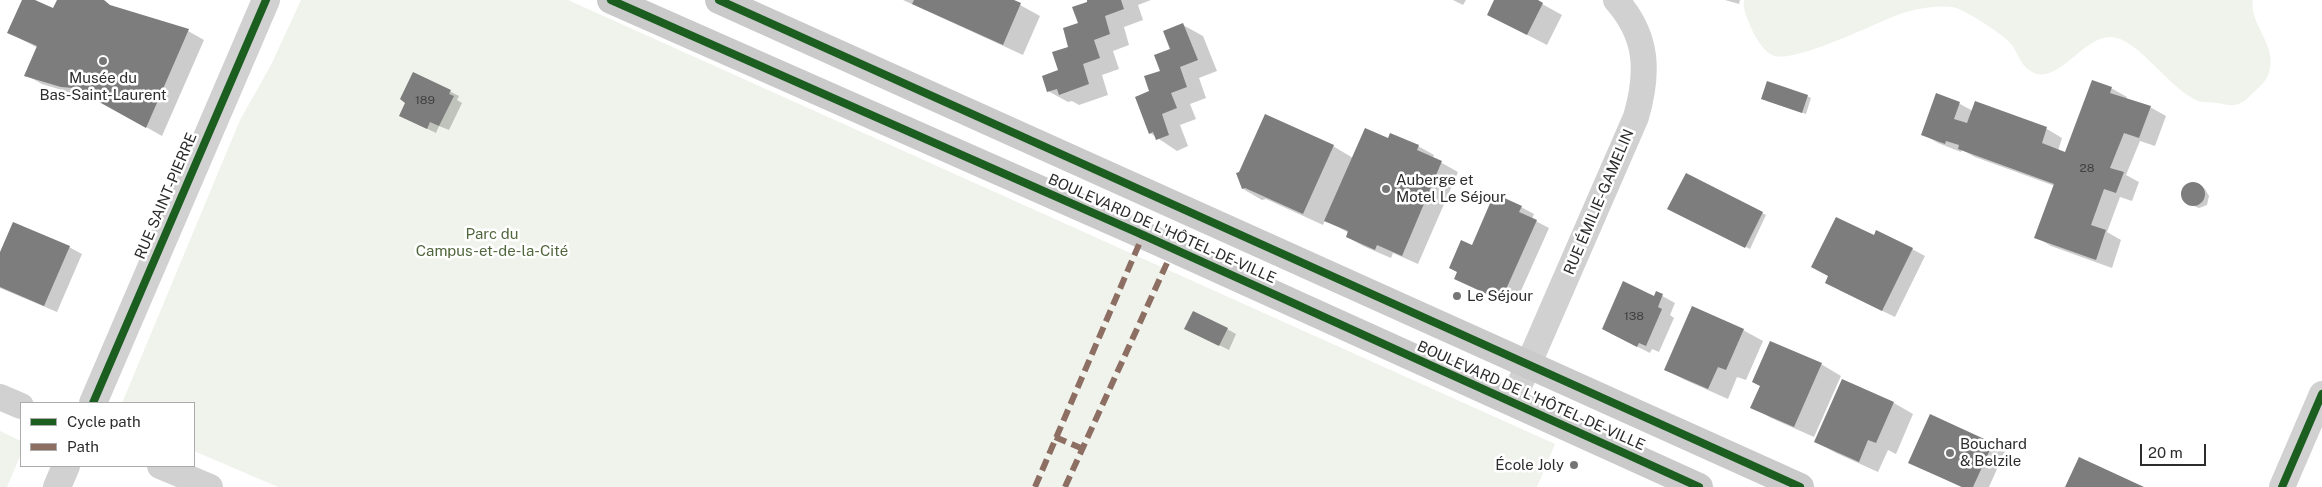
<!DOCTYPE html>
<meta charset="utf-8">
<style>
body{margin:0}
#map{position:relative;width:2322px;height:487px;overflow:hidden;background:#fff;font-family:"Public Sans",sans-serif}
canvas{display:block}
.legend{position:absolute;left:20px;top:402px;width:175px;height:65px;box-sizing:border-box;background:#fff;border:1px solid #ababab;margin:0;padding:6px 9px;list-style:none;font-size:15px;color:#2c2c2c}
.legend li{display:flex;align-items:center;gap:10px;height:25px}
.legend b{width:25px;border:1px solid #ababab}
.scale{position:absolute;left:2140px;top:444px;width:66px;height:22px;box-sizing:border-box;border:2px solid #2c2c2c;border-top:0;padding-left:6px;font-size:15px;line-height:18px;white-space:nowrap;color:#2c2c2c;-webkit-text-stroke:4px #fff;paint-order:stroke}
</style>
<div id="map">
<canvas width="2322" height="487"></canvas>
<ul class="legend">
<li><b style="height:6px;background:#1b5e20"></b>Cycle path</li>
<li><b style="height:6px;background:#8d6e63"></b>Path</li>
</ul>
<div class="scale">20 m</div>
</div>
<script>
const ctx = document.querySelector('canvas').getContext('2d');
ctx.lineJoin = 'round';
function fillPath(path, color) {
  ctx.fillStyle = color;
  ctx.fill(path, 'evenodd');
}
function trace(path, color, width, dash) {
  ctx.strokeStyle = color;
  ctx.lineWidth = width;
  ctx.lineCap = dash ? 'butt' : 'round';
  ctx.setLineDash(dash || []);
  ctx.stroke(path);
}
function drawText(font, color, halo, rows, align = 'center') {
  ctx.font = font + ' "Public Sans",sans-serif';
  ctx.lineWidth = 5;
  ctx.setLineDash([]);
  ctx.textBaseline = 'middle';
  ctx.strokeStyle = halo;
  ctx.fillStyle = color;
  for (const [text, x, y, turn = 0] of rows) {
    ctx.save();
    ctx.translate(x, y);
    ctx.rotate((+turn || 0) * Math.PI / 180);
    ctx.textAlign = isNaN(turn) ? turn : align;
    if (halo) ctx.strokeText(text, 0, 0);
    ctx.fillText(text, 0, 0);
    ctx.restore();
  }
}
fillPath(new Path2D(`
 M 301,0 L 568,0 L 1555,444 L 1537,487 L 278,487 L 194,451 L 194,403 L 122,403 L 240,120 L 271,65 Z
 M 1744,0 L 2253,0 C 2249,23 2275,43 2270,68 C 2268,81 2259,87 2251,95 C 2238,108 2233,106 2217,103 C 2211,102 2203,103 2198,101 C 2169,89 2138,38 2111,37 C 2082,36 2056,90 2029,70 C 2020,64 2018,53 2012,45 C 2006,36 1963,8 1952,7 C 1936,5 1915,9 1900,14 C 1875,23 1793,65 1772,55 C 1764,51 1757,40 1753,32 C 1749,23 1742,9 1744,0 Z
 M 0,431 L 21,441 L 21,454 L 7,487 L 0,487 Z`), '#f0f3eb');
fillPath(new Path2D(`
 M 24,0 L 32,0 L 54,10 L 58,0 L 99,0 L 115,10 L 188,31 L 204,40 L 162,136 L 91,96 L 78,95 L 42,84 L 26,75 L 38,48 L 9,33 Z
 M 903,0 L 1011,0 L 1040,16 L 1023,55 Z
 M 1088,0 L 1151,0 L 1138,5 L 1143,20 L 1124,27 L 1129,45 L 1113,51 L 1119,69 L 1102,75 L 1108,95 L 1079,105 L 1072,101 L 1068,102 L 1048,91 L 1070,48 L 1089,3 Z
 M 1453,0 L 1466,0 L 1463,5 Z
 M 1496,0 L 1535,0 L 1562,15 L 1547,45 L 1508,25 Z
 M 1725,0 L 1740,0 L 1739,4 Z
 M 1183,25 L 1203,36 L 1217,71 L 1199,78 L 1206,98 L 1190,104 L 1196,119 L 1180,125 L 1188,146 L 1177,151 L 1150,133 L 1151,92 Z
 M 414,73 L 459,96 L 457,100 L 462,103 L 449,130 L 439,126 L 436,133 L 409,120 Z
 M 2111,88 L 2127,97 L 2126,99 L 2150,107 L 2166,116 L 2155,146 L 2140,141 L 2126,175 L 2139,182 L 2132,201 L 2120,197 L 2107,232 L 2121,240 L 2112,268 L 2051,246 L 2036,237 L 2055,186 L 1975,157 L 1962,150 L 1961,152 L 1938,143 L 1923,134 L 1937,95 L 1960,104 L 1973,111 L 1976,103 L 2047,129 L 2062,138 L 2058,151 L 2066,153 Z
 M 1807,96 L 1811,98 L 1806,114 L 1767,101 Z
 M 1266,116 L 1333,146 L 1353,158 L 1389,140 L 1418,146 L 1434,155 L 1433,158 L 1458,172 L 1418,264 L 1393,253 L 1391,258 L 1363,246 L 1347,237 L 1349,233 L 1325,220 L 1323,225 L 1266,199 L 1262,200 L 1243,189 L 1240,173 Z
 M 1686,174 L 1766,215 L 1750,249 L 1673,210 Z
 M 2193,183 L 2205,189 L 2209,196 L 2207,205 L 2199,208 L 2186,203 L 2183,194 L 2185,186 Z
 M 1498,205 L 1521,207 L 1534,214 L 1532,219 L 1549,228 L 1516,302 L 1504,297 L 1502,301 L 1456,278 Z
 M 69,247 L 82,254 L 57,312 L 0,288 L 0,255 Z
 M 1912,249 L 1925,256 L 1895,317 L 1839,290 Z
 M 1657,293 L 1675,303 L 1670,315 L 1674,318 L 1659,352 L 1652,349 L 1650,353 L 1610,333 L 1655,297 Z
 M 1227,329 L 1236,334 L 1229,350 L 1195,333 Z
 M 1743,330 L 1763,341 L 1746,380 L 1737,377 L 1728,399 L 1685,380 L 1665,369 Z
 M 1821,364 L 1841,376 L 1814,437 L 1771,418 L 1752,407 Z
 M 1894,403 L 1913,414 L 1896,454 L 1888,450 L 1878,472 L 1836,453 L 1816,442 Z
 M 1930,416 L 2005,451 L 1989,487 L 1961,487 L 1910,462 Z`), '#0003');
fillPath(new Path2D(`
 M 22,0 L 35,0 L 53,8 L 57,0 L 104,0 L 110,5 L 189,29 L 146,128 L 74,88 L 61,87 L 24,76 L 37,46 L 7,33 Z
 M 914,0 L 1014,0 L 1021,3 L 1003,45 L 912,4 Z
 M 1087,0 L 1121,0 L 1124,9 L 1105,16 L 1110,34 L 1094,40 L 1100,58 L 1083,64 L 1089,84 L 1059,95 L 1057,89 L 1047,92 L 1042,76 L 1058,70 L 1052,52 L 1068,47 L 1063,28 L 1078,23 L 1072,7 L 1087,2 Z
 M 1494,0 L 1538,0 L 1543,3 L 1527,35 L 1487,15 Z
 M 1183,23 L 1198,60 L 1180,67 L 1187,87 L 1171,93 L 1177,108 L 1162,114 L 1169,135 L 1156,140 L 1153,132 L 1149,134 L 1135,97 L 1149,91 L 1144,76 L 1160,71 L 1154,55 L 1170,49 L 1163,31 Z
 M 413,72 L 451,90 L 449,94 L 454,96 L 439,126 L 430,122 L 427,129 L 399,116 L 405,103 L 400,99 Z
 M 2092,80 L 2112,87 L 2110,93 L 2151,106 L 2139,138 L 2124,133 L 2110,168 L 2124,172 L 2116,193 L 2104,189 L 2091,225 L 2106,230 L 2096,260 L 2034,238 L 2054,184 L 1958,149 L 1959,145 L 1946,141 L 1945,144 L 1921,135 L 1936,93 L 1960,102 L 1954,119 L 1967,123 L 1975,101 L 2047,127 L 2042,143 L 2065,152 Z
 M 1767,81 L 1808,95 L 1802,113 L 1761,99 Z
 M 1265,114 L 1334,145 L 1303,214 L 1245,188 L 1242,189 L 1236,173 L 1239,172 Z
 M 1365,128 L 1388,138 L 1390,133 L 1419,145 L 1417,150 L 1442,161 L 1402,256 L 1377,245 L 1375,250 L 1346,237 L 1348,231 L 1324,221 Z
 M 1686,173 L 1763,212 L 1745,248 L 1667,209 Z
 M2181 194a12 12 0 1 1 24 0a12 12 0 1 1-24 0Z
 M 1500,196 L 1522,206 L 1519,212 L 1537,220 L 1503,296 L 1491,290 L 1489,295 L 1454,279 L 1457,272 L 1449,268 L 1461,240 L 1472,245 L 1491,201 L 1497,204 Z
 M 1836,217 L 1874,235 L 1876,230 L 1913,248 L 1882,311 L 1825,283 L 1828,276 L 1811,267 Z
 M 13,222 L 70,246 L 44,306 L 0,287 L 0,252 Z
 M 1623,281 L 1654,296 L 1656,291 L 1663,294 L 1658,307 L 1662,309 L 1646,346 L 1639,343 L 1637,347 L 1602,329 Z
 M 1692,306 L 1744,329 L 1726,370 L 1718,367 L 1708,389 L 1664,370 Z
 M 1193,311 L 1228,328 L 1219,346 L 1184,329 Z
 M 1770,341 L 1822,363 L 1794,427 L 1750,408 L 1760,386 L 1752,382 Z
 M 1842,379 L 1894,402 L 1876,443 L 1868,440 L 1859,462 L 1814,442 Z
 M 1930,414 L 1993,443 L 1973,487 L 1962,487 L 1908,463 Z
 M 2079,457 L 2144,487 L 2065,487 Z`), '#7d7d7d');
trace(new Path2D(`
 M 0,397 L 21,406
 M 1512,402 L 1636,117 C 1649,72 1648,36 1616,0
 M 160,466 L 210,487
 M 2282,487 L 2322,394`), '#d1d1d1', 26);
trace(new Path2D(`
 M 93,403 L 266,0
 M 57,487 L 66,466`), '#d1d1d1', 28);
trace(new Path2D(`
 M 611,0 L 1143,235 L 1699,487
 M 719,0 L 1800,487`), '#cacaca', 28);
trace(new Path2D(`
 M 1055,437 L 1083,449
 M 1035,487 L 1143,235
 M 1065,487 L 1167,263`), '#8d6e63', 6, [12, 6]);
trace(new Path2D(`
 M 611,0 L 1143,235 L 1699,487
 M 719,0 L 1800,487
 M 93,403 L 266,0
 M 2282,487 L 2322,394`), '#1b5e20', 8);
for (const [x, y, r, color] of [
 [103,61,5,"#767676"],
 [1386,189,5,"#767676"],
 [1457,296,5,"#767676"],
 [1950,453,5,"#767676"],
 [1574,465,5,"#767676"]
]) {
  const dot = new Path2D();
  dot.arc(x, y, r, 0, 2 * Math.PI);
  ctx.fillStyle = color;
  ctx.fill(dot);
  trace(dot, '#fff', 2);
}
drawText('12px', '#404040', null, [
 ["189",425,100],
 ["28",2087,168],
 ["138",1634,316]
]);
drawText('15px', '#2c2c2c', '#fff', [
 ["Musée du",103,78,"center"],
 ["Bas-Saint-Laurent",103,95,"center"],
 ["Auberge et",1396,180],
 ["Motel Le Séjour",1396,197],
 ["Le Séjour",1467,296],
 ["Bouchard",1960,444],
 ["& Belzile",1960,461],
 ["École Joly",1564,465,"right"]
], 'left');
drawText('15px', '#2c2c2c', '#fff', [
 ["RUE SAINT-PIERRE",166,196,-67],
 ["RUE ÉMILIE-GAMELIN",1599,202,-67],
 ["BOULEVARD DE L'HÔTEL-DE-VILLE",1162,229,24],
 ["BOULEVARD DE L'HÔTEL-DE-VILLE",1531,396,24]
]);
drawText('15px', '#50663c', '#fff', [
 ["Parc du",492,234],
 ["Campus-et-de-la-Cité",492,251]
]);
</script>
